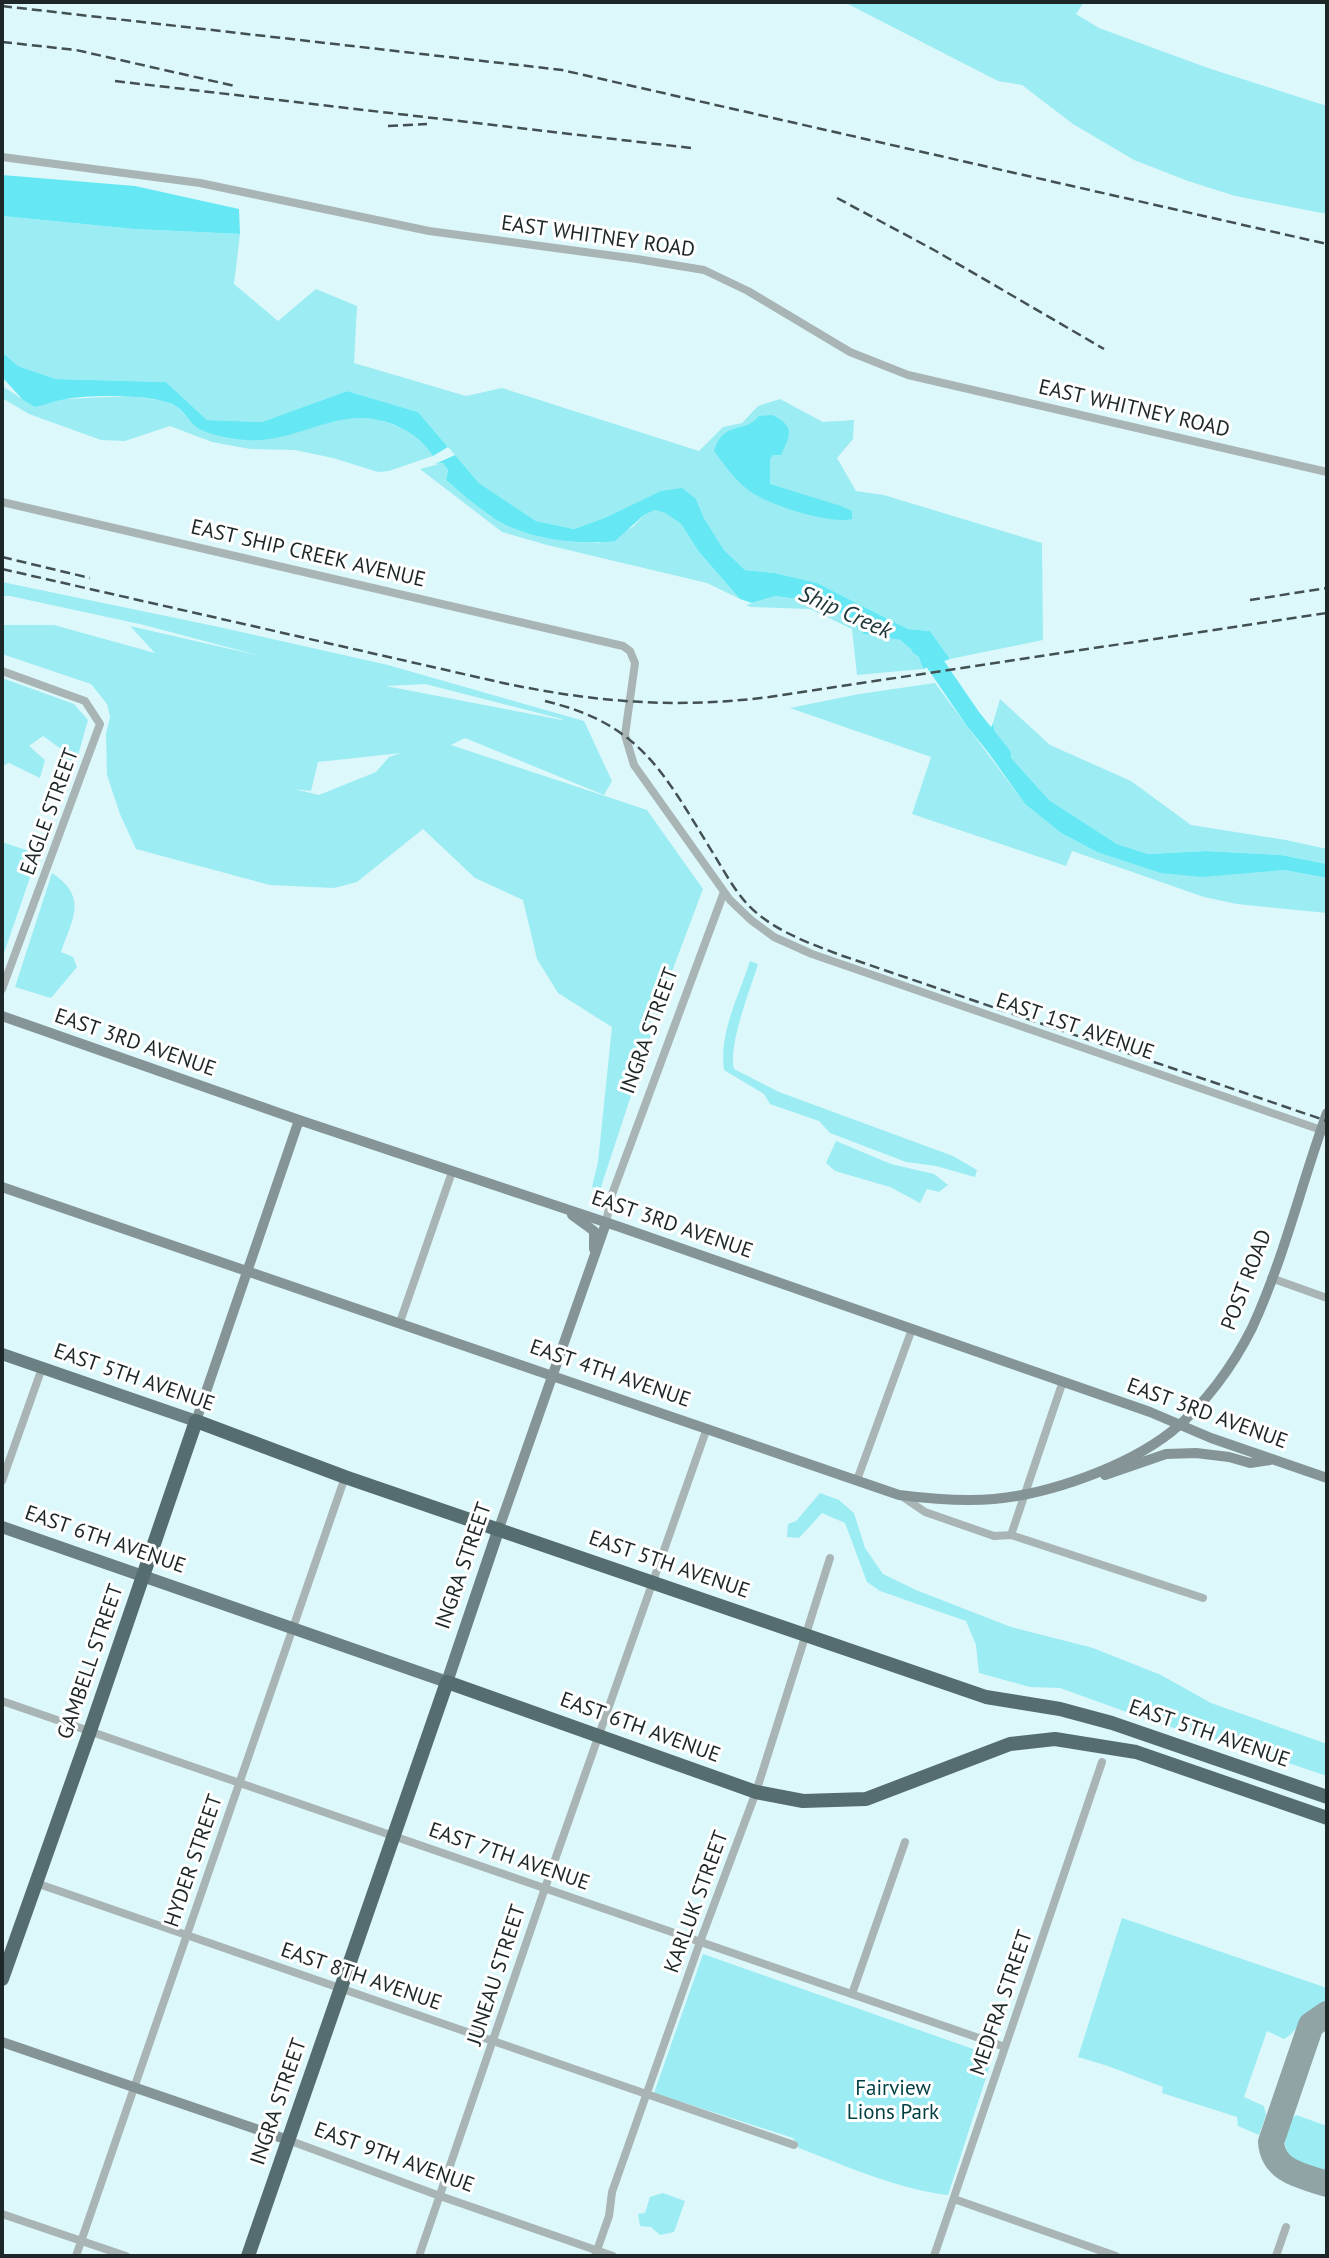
<!DOCTYPE html>
<style>
body{margin:0}
#map{position:relative;width:1329px;height:2258px;overflow:hidden;background:#ddf8fb;font-family:"PT Sans",sans-serif}
canvas{display:block}
.frame{position:absolute;inset:0;border:4px solid #1d2728;pointer-events:none}
</style>
<div id="map">
<canvas width="1329" height="2258"></canvas>
<div class="frame"></div>
</div>
<script>
const ctx = document.querySelector('canvas').getContext('2d');
ctx.lineJoin = 'round';
function fillPath(path, color) {
  ctx.fillStyle = color;
  ctx.fill(path, 'evenodd');
}
function trace(path, color, width, dash) {
  ctx.strokeStyle = color;
  ctx.lineWidth = width;
  ctx.lineCap = dash ? 'butt' : 'round';
  ctx.setLineDash(dash || []);
  ctx.stroke(path);
}
function drawText(font, color, halo, rows, align = 'center') {
  ctx.font = font + ' "PT Sans",sans-serif';
  ctx.lineWidth = 6;
  ctx.setLineDash([]);
  ctx.textBaseline = 'middle';
  ctx.strokeStyle = halo;
  ctx.fillStyle = color;
  for (const [text, x, y, turn = 0] of rows) {
    ctx.save();
    ctx.translate(x, y);
    ctx.rotate((+turn || 0) * Math.PI / 180);
    ctx.textAlign = isNaN(turn) ? turn : align;
    if (halo) ctx.strokeText(text, 0, 0);
    ctx.fillText(text, 0, 0);
    ctx.restore();
  }
}
fillPath(new Path2D(`
 M 844,2 L 1084,2 L 1076,14 L 1099,28 L 1208,68 L 1327,106 L 1327,214 L 1235,196 L 1188,181 L 1134,160 L 1073,124 L 1022,85 L 998,81 Z
 M 2,216 L 134,229 L 240,234 L 234,284 L 278,321 L 316,289 L 357,306 L 354,363 L 466,396 L 502,388 L 699,451 L 723,427 L 742,423 L 758,406 L 780,399 L 823,422 L 854,420 L 853,439 L 837,458 L 856,491 L 884,495 L 1042,543 L 1043,640 L 950,659 L 930,631 L 908,629 L 817,583 L 775,573 L 745,570 L 724,550 L 704,518 L 696,499 L 607,517 L 574,529 L 536,521 L 479,483 L 418,412 L 347,391 L 262,422 L 207,420 L 166,382 L 56,379 L 18,366 L 2,352 Z
 M 2,386 L 35,407 L 65,399 L 130,396 L 165,401 L 177,407 L 198,428 L 246,440 L 351,417 L 376,418 L 411,432 L 423,441 L 433,456 L 389,471 L 378,472 L 333,458 L 295,450 L 250,449 L 212,442 L 170,426 L 125,441 L 101,440 L 29,414 L 2,398 Z
 M 443,463 L 448,470 L 446,480 L 491,517 L 542,537 L 573,542 L 599,543 L 633,527 L 644,515 L 655,510 L 665,513 L 681,524 L 699,552 L 740,599 L 707,583 L 547,545 L 502,532 L 420,469 Z
 M 2,582 L 219,627 L 388,665 L 584,721 L 612,781 L 604,795 L 465,738 L 451,745 L 647,810 L 703,889 L 671,974 L 600,1190 L 592,1187 L 598,1162 L 612,1027 L 558,993 L 537,959 L 523,900 L 475,878 L 423,829 L 357,882 L 334,888 L 270,885 L 136,849 L 120,814 L 107,775 L 106,734 L 110,717 L 107,704 L 91,684 L 2,654 L 2,625 L 54,625 L 155,653 L 130,626 L 261,656 L 144,625 L 10,596 L 2,596 ZM 425,684 L 562,719 L 562,720 L 386,686 ZM 401,753 L 389,757 L 376,772 L 319,795 L 294,789 L 311,791 L 318,762 Z
 M 775,596 L 797,599 L 838,611 L 864,634 L 900,640 L 918,655 L 923,669 L 857,675 L 852,629 L 810,609 L 751,607 L 746,605 Z
 M 2,678 L 74,704 L 88,720 L 70,784 L 61,784 L 64,751 L 43,736 L 29,746 L 45,760 L 40,778 L 9,763 L 2,766 Z
 M 935,683 L 1025,804 L 1061,833 L 1097,852 L 1245,871 L 1284,870 L 1327,878 L 1327,913 L 1237,904 L 1204,897 L 1072,851 L 1066,866 L 912,814 L 931,757 L 790,708 L 859,694 Z
 M 1000,699 L 1050,745 L 1131,781 L 1191,825 L 1286,840 L 1327,849 L 1327,864 L 1281,855 L 1206,851 L 1148,854 L 1117,844 L 1049,800 L 997,742 L 993,723 Z
 M 2,842 L 38,854 L 2,959 Z
 M 52,873 C 88,897 73,918 61,952 L 73,957 L 77,967 L 51,998 L 15,987 Z
 M 750,961 L 758,964 C 750,990 728,1045 734,1069 L 779,1092 L 953,1156 L 977,1170 L 975,1177 L 936,1166 L 906,1162 L 830,1133 L 819,1121 L 770,1104 L 764,1094 L 724,1070 C 719,1032 739,996 750,961 Z
 M 836,1141 L 891,1164 L 934,1174 L 948,1185 L 939,1192 L 927,1189 L 920,1203 L 890,1187 L 835,1171 L 826,1163 Z
 M 820,1493 L 839,1500 L 854,1513 L 865,1548 L 883,1574 L 916,1590 L 1011,1627 L 1093,1648 L 1161,1675 L 1211,1703 L 1327,1744 L 1327,1776 L 1229,1743 L 1160,1724 L 1060,1688 L 1030,1687 L 979,1673 L 976,1645 L 966,1621 L 880,1591 L 867,1582 L 845,1523 L 822,1513 L 799,1538 L 787,1537 L 788,1524 L 796,1521 Z
 M 1122,1918 L 1327,1988 L 1327,2003 C 1300,2012 1303,2028 1284,2039 L 1267,2031 L 1244,2097 L 1264,2106 L 1266,2115 L 1259,2135 L 1238,2126 L 1237,2117 L 1162,2093 L 1163,2087 L 1108,2066 L 1078,2057 Z
 M 703,1954 L 993,2056 L 948,2195 C 897,2189 846,2166 799,2148 L 793,2138 L 654,2093 Z
 M 1296,2115 L 1327,2126 L 1327,2172 C 1308,2166 1279,2161 1286,2135 C 1288,2126 1289,2120 1296,2115 Z
 M 663,2193 L 685,2201 L 674,2232 L 660,2235 L 651,2227 L 640,2226 L 638,2214 L 645,2213 L 650,2197 Z`), '#9cecf3');
fillPath(new Path2D(`
 M 2,175 L 135,186 L 239,209 L 240,234 L 134,229 L 2,216 Z
 M 2,352 L 18,366 L 56,379 L 166,382 L 207,420 L 262,422 L 347,391 L 418,412 L 448,447 L 433,456 C 422,439 411,432 392,424 C 340,403 298,444 246,440 C 232,439 206,435 195,426 C 189,420 184,412 177,407 C 157,393 89,395 66,399 C 55,401 45,405 35,407 L 23,400 L 2,377 Z
 M 772,415 C 795,426 791,434 781,455 L 773,455 L 770,459 L 770,484 L 841,506 L 852,511 L 852,519 C 831,525 764,504 747,489 C 734,479 724,464 714,451 C 723,420 743,435 759,416 Z
 M 455,455 L 479,483 L 536,521 L 574,529 L 607,517 L 661,491 L 682,488 L 696,499 L 704,518 L 724,550 L 745,570 L 775,573 L 817,583 L 908,629 L 930,631 L 950,659 L 923,669 L 918,655 L 900,640 L 864,634 L 838,611 L 797,599 L 775,596 L 752,603 L 740,599 L 699,552 L 681,524 L 665,513 L 655,510 L 644,515 L 615,541 C 576,546 521,538 489,515 C 474,504 460,492 446,480 L 448,470 L 443,463 L 435,464 Z
 M 993,723 L 997,742 L 1049,800 L 1117,844 L 1148,854 L 1206,851 L 1281,855 L 1327,864 L 1327,878 L 1284,870 L 1202,877 L 1161,873 L 1097,852 L 1061,833 L 1025,804 L 983,745 Z`), '#66e8f4');
trace(new Path2D(`
 M 920,647 L 925,649 L 973,719 L 1002,755`), '#66e8f4', 18);
trace(new Path2D(`
 M 1327,2014 L 1311,2025 L 1271,2142 C 1273,2172 1303,2176 1327,2184`), '#90a4a6', 26);
trace(new Path2D(`
 M 2,157 L 200,183 L 429,231 L 637,259 L 704,270 L 748,291 L 850,352 L 908,375 L 1327,472
 M 2,502 L 623,646 L 630,651 L 635,663 L 625,735 L 634,765 L 730,900 L 751,920 L 774,937 L 812,954 L 1327,1132
 M 2,671 L 85,701 L 100,724 L 2,989
 M 606,1223 L 611,1197 L 724,892
 M 1271,1278 L 1327,1298
 M 400,1322 L 452,1172
 M 857,1480 L 912,1329
 M 2,1481 L 42,1368
 M 903,1497 L 925,1512 L 994,1536 L 1011,1535 L 1203,1598
 M 1011,1535 L 1063,1381
 M 2,1701 L 1005,2047
 M 36,1883 L 794,2145
 M 852,1994 L 905,1842
 M 288,2140 L 440,2196 L 613,2256
 M 954,2199 L 1116,2256
 M 2,2214 L 126,2256
 M 76,2256 L 345,1477
 M 419,2256 L 545,1888 L 707,1428
 M 595,2256 L 609,2216 L 612,2192 L 700,1942 L 756,1792 L 830,1558
 M 934,2256 L 1102,1762
 M 1276,2256 L 1286,2227`), '#a9b4b5', 8);
trace(new Path2D(`
 M 2,1016 L 299,1120 L 617,1226 L 912,1329 L 1150,1412 L 1211,1438 L 1327,1478
 M 2,1187 L 899,1495 C 931,1499 962,1502 994,1499 C 1050,1494 1126,1467 1171,1432 C 1204,1406 1233,1366 1252,1328 C 1284,1259 1301,1184 1327,1113
 M 572,1215 L 594,1231 L 594,1249
 M 196,1421 L 299,1120
 M 1105,1475 L 1166,1454 L 1196,1453 L 1229,1457 L 1250,1463 L 1270,1460
 M 499,1528 L 606,1223
 M 2,2042 L 288,2140`), '#859597', 10);
trace(new Path2D(`
 M 2,1354 L 196,1421
 M 2,1527 L 447,1682 L 499,1528`), '#6b8082', 12);
trace(new Path2D(`
 M 2,1979 L 90,1731 L 196,1421 L 345,1477 L 986,1697 L 1060,1709 L 1112,1723 L 1327,1797
 M 248,2256 L 447,1682 L 756,1792 L 803,1801 L 866,1799 L 1010,1744 L 1055,1739 L 1136,1752 L 1327,1818`), '#556d6f', 14);
trace(new Path2D(`
 M 2,6 L 562,70 L 1327,244
 M 2,42 L 76,50 L 235,86
 M 115,81 L 691,148
 M 388,126 L 427,124
 M 837,198 L 934,250 L 1104,349
 M 2,557 L 90,578
 M 2,569 L 503,683 C 594,702 676,709 769,697 L 1327,613
 M 1250,600 L 1327,588
 M 545,701 C 642,724 664,774 713,853 C 724,871 734,890 749,906 C 774,931 811,944 843,956 L 1327,1121`), '#435051', 2.5, [10, 5]);
drawText('21px', '#1d2728', '#fff', [
 ["EAST WHITNEY ROAD",598,237,8],
 ["EAST WHITNEY ROAD",1134,409,13],
 ["EAST SHIP CREEK AVENUE",308,554,13],
 ["EAGLE STREET",50,812,-70],
 ["EAST 1ST AVENUE",1075,1027,19],
 ["INGRA STREET",650,1031,-70],
 ["EAST 3RD AVENUE",135,1043,19],
 ["EAST 3RD AVENUE",672,1225,19],
 ["POST ROAD",1247,1280,-69],
 ["EAST 4TH AVENUE",610,1374,19],
 ["EAST 5TH AVENUE",134,1378,19],
 ["EAST 3RD AVENUE",1207,1414,20],
 ["EAST 6TH AVENUE",105,1540,19],
 ["EAST 5TH AVENUE",669,1565,19],
 ["INGRA STREET",464,1566,-71],
 ["GAMBELL STREET",91,1662,-71],
 ["EAST 6TH AVENUE",640,1728,20],
 ["EAST 5TH AVENUE",1209,1734,19],
 ["EAST 7TH AVENUE",509,1857,19],
 ["HYDER STREET",194,1861,-71],
 ["KARLUK STREET",697,1902,-70],
 ["JUNEAU STREET",497,1975,-72],
 ["EAST 8TH AVENUE",361,1977,19],
 ["MEDFRA STREET",1002,2003,-71],
 ["INGRA STREET",279,2102,-71],
 ["EAST 9TH AVENUE",394,2158,20]
]);
drawText('21px', '#003f44', '#fff', [
 ["Fairview",893,2089],
 ["Lions Park",893,2113]
]);
drawText('italic 23px', '#21383a', '#fff', [
 ["Ship Creek",845,613,24]
]);
</script>
